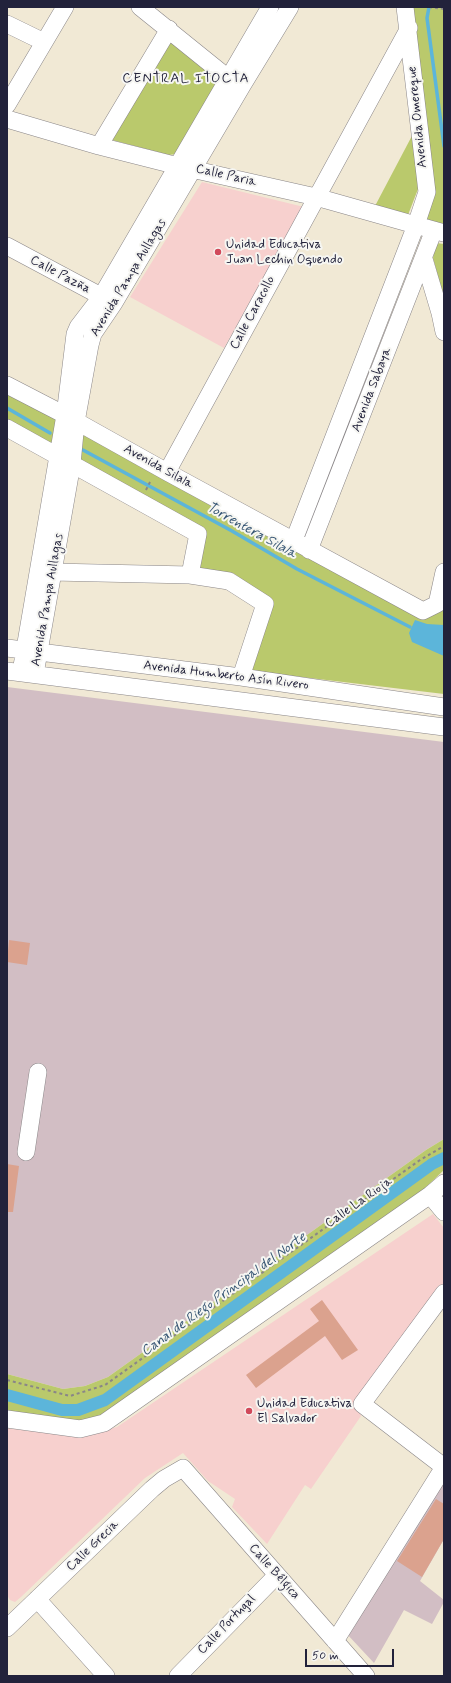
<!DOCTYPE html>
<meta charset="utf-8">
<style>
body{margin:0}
#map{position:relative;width:451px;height:1683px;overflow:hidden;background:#f1e9d5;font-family:Mynerve,sans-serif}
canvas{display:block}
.frame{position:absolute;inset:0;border:8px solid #22223b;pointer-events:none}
.scale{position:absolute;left:305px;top:1649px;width:89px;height:18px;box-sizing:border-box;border:2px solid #22223b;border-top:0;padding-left:5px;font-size:12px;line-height:14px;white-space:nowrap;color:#22223b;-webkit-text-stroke:3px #f6f6f2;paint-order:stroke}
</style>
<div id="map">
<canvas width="451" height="1683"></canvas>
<div class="frame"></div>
<div class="scale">50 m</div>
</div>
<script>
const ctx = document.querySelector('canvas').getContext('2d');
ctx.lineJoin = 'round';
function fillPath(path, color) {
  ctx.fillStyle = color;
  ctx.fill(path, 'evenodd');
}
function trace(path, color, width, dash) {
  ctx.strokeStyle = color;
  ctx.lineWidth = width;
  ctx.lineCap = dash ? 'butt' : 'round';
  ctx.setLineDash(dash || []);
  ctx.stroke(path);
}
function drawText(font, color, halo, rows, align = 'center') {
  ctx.font = font + ' Mynerve,sans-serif';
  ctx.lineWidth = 4;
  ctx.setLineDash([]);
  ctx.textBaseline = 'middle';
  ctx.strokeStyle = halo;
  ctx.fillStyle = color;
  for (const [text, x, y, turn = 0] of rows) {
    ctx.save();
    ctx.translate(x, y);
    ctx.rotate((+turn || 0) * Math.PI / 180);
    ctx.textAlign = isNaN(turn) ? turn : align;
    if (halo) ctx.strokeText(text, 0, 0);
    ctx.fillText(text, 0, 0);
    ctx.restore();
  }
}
fillPath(new Path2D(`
 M 202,182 L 304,207 L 224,348 L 130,297 Z
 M 433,1214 L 444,1228 L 444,1283 L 357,1405 L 361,1416 L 311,1489 L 305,1485 L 267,1544 L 232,1507 L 235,1499 L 208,1481 L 183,1453 L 145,1478 L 21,1597 L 15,1602 L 10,1600 L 7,1595 L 7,1428 L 79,1437 L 117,1427 Z`), '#f7d0ce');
fillPath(new Path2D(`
 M 7,687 L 444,742 L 444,1139 L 426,1150 L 108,1377 L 85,1386 L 63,1389 L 7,1374 Z
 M 444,1479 L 444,1539 L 420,1581 L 444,1600 L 444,1602 L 432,1624 L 404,1610 L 374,1663 L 346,1633 Z`), '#d2bec4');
fillPath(new Path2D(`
 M 413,7 L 444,7 L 444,225 L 426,219 Z
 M 170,41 L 214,77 L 217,86 L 176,154 L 169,155 L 108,139 Z
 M 414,132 L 418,189 L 408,215 L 375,206 Z
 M 436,243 L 444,244 L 444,298 L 433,258 Z
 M 7,389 L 57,415 L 53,444 L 7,421 Z
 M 81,432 L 421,617 L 443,610 L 444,607 L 444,694 L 251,671 L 272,601 L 233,573 L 199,570 L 206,532 L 77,460 Z
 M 444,1139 L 444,1170 L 423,1190 L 104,1414 L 85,1420 L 67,1422 L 7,1413 L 7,1374 L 63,1389 L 85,1386 L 108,1377 L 426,1150 Z`), '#bac96c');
fillPath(new Path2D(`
 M 415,620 L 427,624 L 444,625 L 444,656 L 412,642 L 409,633 Z`), '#5cb5da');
trace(new Path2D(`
 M 429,7 L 427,18 L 444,146
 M 7,408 L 50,433
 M 83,450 L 232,531 L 297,569 L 410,627`), '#5cb5da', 3.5);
trace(new Path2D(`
 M 7,1395 L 62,1410 L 78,1410 L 105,1400 L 432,1164 L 444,1158`), '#5cb5da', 12);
fillPath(new Path2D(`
 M 9,940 L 30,943 L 27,965 L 7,962 Z
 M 7,1164 L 19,1166 L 13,1212 L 7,1212 Z
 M 322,1300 L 358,1350 L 342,1360 L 325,1336 L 256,1388 L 246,1375 L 319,1321 L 310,1309 Z
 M 436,1499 L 444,1504 L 444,1539 L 422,1577 L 397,1561 Z`), '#dba28e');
const minor = new Path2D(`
 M 140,7 L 228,78 L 237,83
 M 7,24 L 44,42
 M 7,105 L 65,7
 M 7,119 L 99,146 L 178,166 L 316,197 L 444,233
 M 99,146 L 169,29
 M 7,246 L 110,301
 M 424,259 L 440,313 L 444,332
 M 7,385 L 65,415 L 167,472 L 423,611 L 437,604 L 444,572
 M 7,428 L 198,534 L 190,575
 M 167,472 L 409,28
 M 294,540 L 416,225 L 427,192 L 405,7
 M 309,550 L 434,230
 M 52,572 L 190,575 L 229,581 L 265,604 L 241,677
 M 7,648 L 241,677 L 444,707
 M 7,671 L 444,727
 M 21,672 L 65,415 L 75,334 L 78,327 L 101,297 L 270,7
 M 35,674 L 72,464 L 76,422 L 90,345 L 93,334 L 114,303 L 242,86 L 290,7
 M 26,1152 L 38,1072
 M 430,1195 L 444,1212
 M 444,1293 L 362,1404 L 444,1467
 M 7,1419 L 80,1429 L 104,1423 L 430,1195 L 444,1183
 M 37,1599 L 106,1676
 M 7,1628 L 152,1489 L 164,1479 L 183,1468 L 366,1676
 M 335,1641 L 444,1467
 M 178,1676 L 277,1575`);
trace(minor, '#8a8688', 18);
trace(new Path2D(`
 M 429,7 L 444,9
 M 146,490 L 151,480
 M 7,1380 L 70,1396 L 105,1385 L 420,1160 L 444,1146`), '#8a8688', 2, [3, 3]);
trace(minor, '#fff', 17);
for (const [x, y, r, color] of [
 [218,252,4,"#d1495b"],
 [249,1411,4,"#d1495b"]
]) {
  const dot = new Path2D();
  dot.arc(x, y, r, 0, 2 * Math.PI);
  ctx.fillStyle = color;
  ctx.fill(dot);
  trace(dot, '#f6f6f2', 1.5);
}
drawText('13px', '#22223b', '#f6f6f2', [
 ["Avenida Omereque",418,117,-96],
 ["Calle Paria",226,176,13],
 ["Calle Pazña",60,275,28],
 ["Avenida Pampa Aullagas",129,278,-59],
 ["Calle Caracollo",253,313,-62],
 ["Avenida Sabaya",372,390,-69],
 ["Avenida Silala",158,467,29],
 ["Avenida Pampa Aullagas",48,600,-80],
 ["Avenida Humberto Asín Rivero",226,676,7],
 ["Calle La Rioja",359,1203,-35],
 ["Calle Grecia",93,1546,-44],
 ["Calle Bélgica",274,1572,48],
 ["Calle Portugal",227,1625,-46]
]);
drawText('13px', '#22223b', '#f6f6f2', [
 ["Unidad Educativa",226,245],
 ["Juan Lechin Oquendo",226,260],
 ["Unidad Educativa",257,1404],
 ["El Salvador",257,1419]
], 'left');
ctx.letterSpacing = '1px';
drawText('14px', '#22223b', '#f6f6f2', [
 ["CENTRAL ITOCTA",186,79]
]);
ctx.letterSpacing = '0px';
drawText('italic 14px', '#365573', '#f6f6f2', [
 ["Torrentera Silala",251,531,29],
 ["Canal de Riego Principal del Norte",224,1295,-36]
]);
</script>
